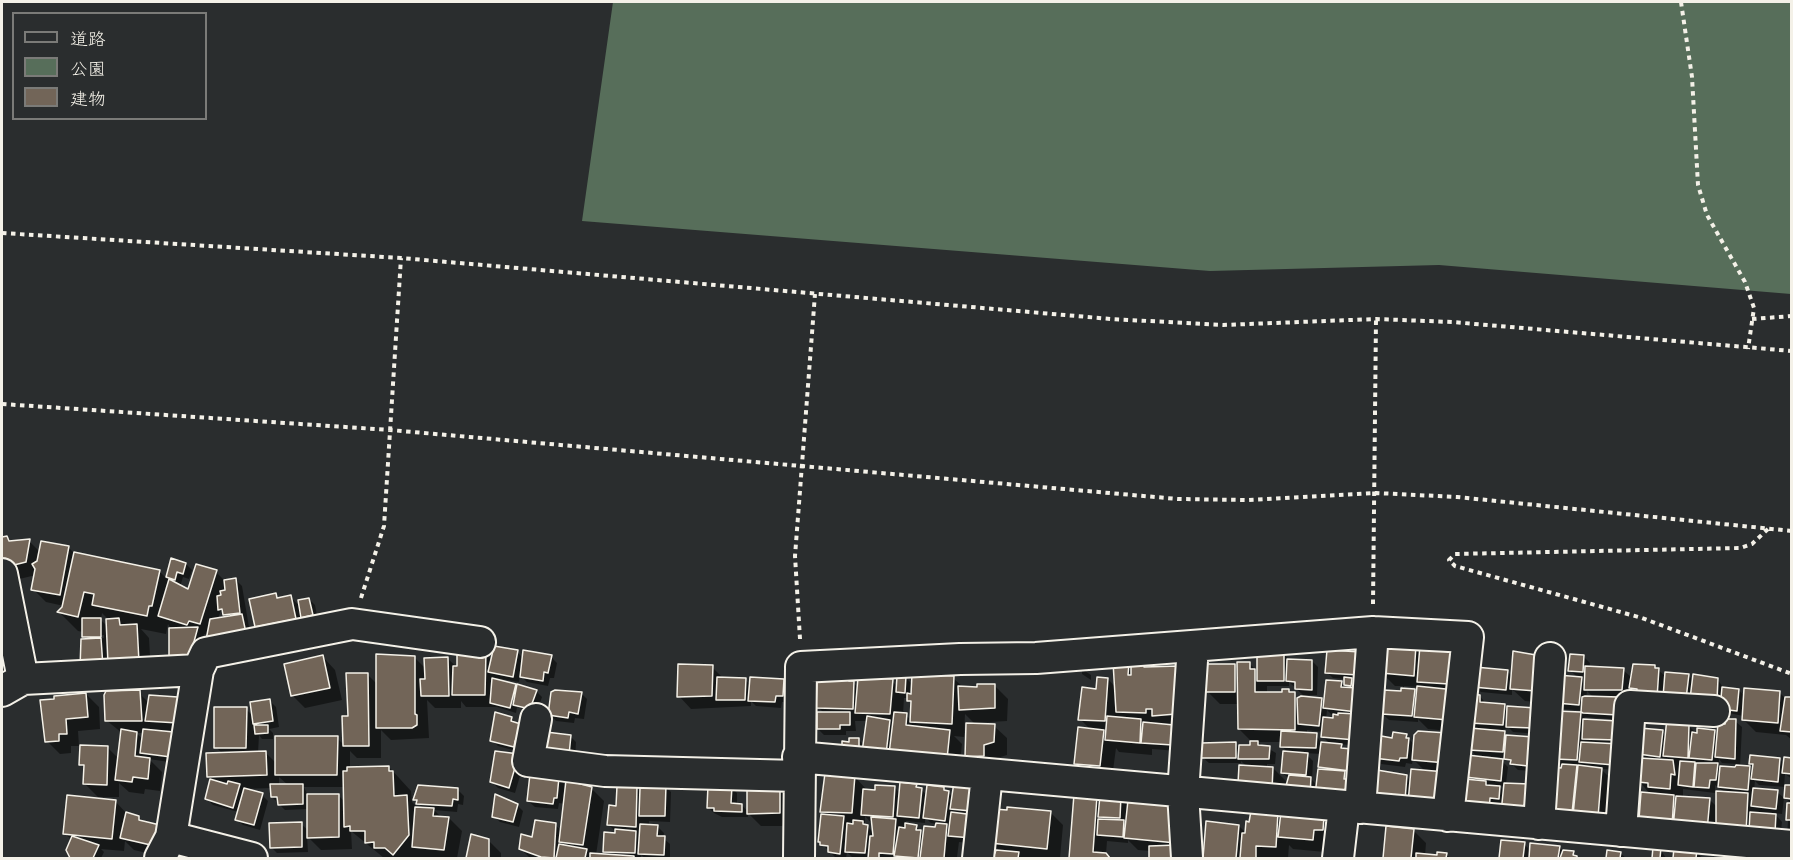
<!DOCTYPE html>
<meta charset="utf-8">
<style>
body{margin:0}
#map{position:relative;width:1793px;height:860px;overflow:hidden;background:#2a2d2e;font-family:Caveat,"Klee One",sans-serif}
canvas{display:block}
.frame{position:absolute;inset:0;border:3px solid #f4f1e8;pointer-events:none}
.legend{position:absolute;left:12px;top:12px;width:195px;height:108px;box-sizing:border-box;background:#2a2d2e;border:2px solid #7b7b78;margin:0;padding:8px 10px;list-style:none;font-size:18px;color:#f4f1e8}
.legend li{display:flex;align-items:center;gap:12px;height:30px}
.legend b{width:30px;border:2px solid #7b7b78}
</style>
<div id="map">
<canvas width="1793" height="860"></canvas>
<div class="frame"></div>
<ul class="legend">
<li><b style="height:8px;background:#2a2d2e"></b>道路</li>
<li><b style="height:16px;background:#576e5a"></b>公園</li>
<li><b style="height:16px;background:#726558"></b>建物</li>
</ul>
</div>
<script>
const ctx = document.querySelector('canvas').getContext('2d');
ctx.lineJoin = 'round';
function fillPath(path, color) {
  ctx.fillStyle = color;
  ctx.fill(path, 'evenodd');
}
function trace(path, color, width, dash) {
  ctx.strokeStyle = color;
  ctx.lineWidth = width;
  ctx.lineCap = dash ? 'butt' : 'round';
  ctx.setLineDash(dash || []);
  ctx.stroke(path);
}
fillPath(new Path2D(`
 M 613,2 L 1791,2 L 1791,294 L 1439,265 L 1210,271 L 582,221 Z`), '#576e5a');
fillPath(new Path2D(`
 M 7,537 L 12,542 L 29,541 L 40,552 L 68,547 L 75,554 L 159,571 L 167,579 L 172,560 L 186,564 L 192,570 L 189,579 L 183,577 L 180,587 L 189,591 L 216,572 L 225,581 L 236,580 L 242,586 L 251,639 L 204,634 L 195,666 L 168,624 L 166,634 L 141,629 L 149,638 L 151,674 L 108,672 L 83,637 L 83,632 L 78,631 L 59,612 L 64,606 L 46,602 L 33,589 L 36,575 L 11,581 L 2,571 L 2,539 ZM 221,610 L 227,618 L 218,619 ZM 102,613 L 109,620 L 108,627 L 101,620 ZM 104,635 L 104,638 L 87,639 L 87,636 Z
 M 276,595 L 280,599 L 290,597 L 301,607 L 309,599 L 315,605 L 318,621 L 269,639 L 256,626 Z
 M 2,600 L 24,674 L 2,674 Z
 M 1416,647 L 1421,652 L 1464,661 L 1460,732 L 1428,729 L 1418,719 L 1418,722 L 1389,720 L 1383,714 L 1402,693 L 1403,686 L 1395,686 L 1382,673 ZM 1404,686 L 1419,687 L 1418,694 L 1414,690 L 1404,689 Z
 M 517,652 L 523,658 L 551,657 L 557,663 L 554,678 L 550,678 L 548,686 L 527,682 L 520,675 L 519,682 L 496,678 L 495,680 L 518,688 L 536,691 L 542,697 L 536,714 L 517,707 L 516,713 L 497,707 L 466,707 L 461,701 L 461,708 L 435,708 L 427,700 L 429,738 L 391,740 L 381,730 L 381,758 L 357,758 L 350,751 L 350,769 L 389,767 L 411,791 L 412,802 L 419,809 L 424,809 L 415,800 L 416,791 L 458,790 L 464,796 L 463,805 L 458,804 L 457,812 L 434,810 L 442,818 L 449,818 L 462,831 L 457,858 L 384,858 L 351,831 L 352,849 L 321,850 L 307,836 L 308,852 L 277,853 L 271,847 L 301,824 L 309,831 L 308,809 L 285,810 L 272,797 L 272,788 L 243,789 L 262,795 L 268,801 L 260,830 L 243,825 L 236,819 L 238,812 L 213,805 L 207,799 L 212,780 L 208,776 L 223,754 L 216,747 L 246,709 L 253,716 L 270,701 L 276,707 L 279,727 L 269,729 L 273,733 L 273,739 L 262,739 L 259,735 L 258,753 L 266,753 L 277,764 L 337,738 L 344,745 L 349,717 L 367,674 L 378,685 L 414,657 L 426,669 L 448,659 L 459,669 L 485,653 L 492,660 ZM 279,777 L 288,785 L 279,786 ZM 304,787 L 345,787 L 345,802 L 338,795 L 308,796 Z
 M 1328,652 L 1365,680 L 1352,680 L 1357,685 L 1360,746 L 1339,744 L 1345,750 L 1324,766 L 1324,769 L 1356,773 L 1355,776 L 1346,775 L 1350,779 L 1284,803 L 1241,761 L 1241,763 L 1209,763 L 1202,757 L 1235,744 L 1240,749 L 1251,747 L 1252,742 L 1239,729 L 1239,704 L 1220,704 L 1207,691 L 1234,665 L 1238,669 L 1249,663 L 1258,672 L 1283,653 L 1290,661 L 1312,661 L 1318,667 L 1317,695 L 1303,695 L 1289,682 L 1289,686 L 1267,686 L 1267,693 L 1283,694 L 1288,690 L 1299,699 L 1321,699 L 1325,703 L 1341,682 L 1345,686 L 1346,679 L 1333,678 L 1327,672 ZM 1327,710 L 1337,720 L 1326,719 ZM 1307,730 L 1323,732 L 1323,737 L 1331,745 L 1322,744 L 1316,735 L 1307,734 ZM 1257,742 L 1281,742 L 1281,746 L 1289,753 L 1282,772 L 1289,779 L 1285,788 L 1286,781 L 1273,768 L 1267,768 L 1267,764 L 1275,764 L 1276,753 ZM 1305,753 L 1321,754 L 1319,766 L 1324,771 L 1318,786 L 1312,780 L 1313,761 Z
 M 1515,653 L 1549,703 L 1525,701 L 1512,689 L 1512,695 L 1481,692 L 1474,686 L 1507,671 L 1513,677 Z
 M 323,657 L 335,670 L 342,700 L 305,708 L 292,695 Z
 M 1584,657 L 1590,663 L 1589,668 L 1623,670 L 1631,677 L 1633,665 L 1654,666 L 1666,677 L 1688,675 L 1694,681 L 1718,680 L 1724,689 L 1739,690 L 1745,697 L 1780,693 L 1785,698 L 1792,699 L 1792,740 L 1786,735 L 1756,732 L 1743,719 L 1743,716 L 1635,693 L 1620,770 L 1601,769 L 1614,782 L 1610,829 L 1562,823 L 1563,766 L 1556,759 L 1557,712 L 1586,713 L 1587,711 L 1563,709 L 1557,703 L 1578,678 L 1570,670 ZM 1587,691 L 1594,698 L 1586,698 ZM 1584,717 L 1611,719 L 1611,722 L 1588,721 Z
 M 1128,664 L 1133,669 L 1143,665 L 1147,669 L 1189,726 L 1178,751 L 1152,749 L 1152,755 L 1119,752 L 1116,748 L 1112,778 L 1089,776 L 1076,763 L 1091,730 L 1080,719 L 1097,690 L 1108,679 L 1116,688 Z
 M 712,667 L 724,679 L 745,680 L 751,685 L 783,680 L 789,686 L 788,702 L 782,702 L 781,708 L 756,706 L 751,701 L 751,706 L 691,709 L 679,696 Z
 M 1082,669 L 1091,675 L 1091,680 L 1082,674 Z
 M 906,678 L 913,685 L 953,678 L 963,687 L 995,686 L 1008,699 L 1007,721 L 974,723 L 965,714 L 964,737 L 954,736 L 962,744 L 959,771 L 904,766 L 844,743 L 858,739 L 865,746 L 866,721 L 855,721 L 856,731 L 846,731 L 846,735 L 824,735 L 818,729 L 824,713 L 818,707 L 833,683 L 848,679 L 859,688 L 892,681 L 898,687 ZM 904,698 L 909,698 L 912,704 L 912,720 L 903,714 Z
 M 139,693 L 149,703 L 177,698 L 190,711 L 176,763 L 149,759 L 162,772 L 160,791 L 145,789 L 144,794 L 129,792 L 119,783 L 119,797 L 98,797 L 85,784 L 85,768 L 81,764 L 107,747 L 119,759 L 122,733 L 106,720 ZM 136,733 L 144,733 L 143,739 Z
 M 581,693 L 587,699 L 584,719 L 575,718 L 574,723 L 556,721 L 550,714 Z
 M 86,694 L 99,707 L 100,729 L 78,731 L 79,746 L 71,746 L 71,753 L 60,754 L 47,741 Z
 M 1480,696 L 1486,704 L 1504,705 L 1539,734 L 1513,732 L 1509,728 L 1501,730 L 1508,737 L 1533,739 L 1533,771 L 1518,770 L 1506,758 L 1486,756 L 1485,759 L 1502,761 L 1508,767 L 1501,824 L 1467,777 L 1478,758 L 1470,749 L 1479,730 L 1471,723 ZM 1498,785 L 1505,786 L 1505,792 Z
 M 511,718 L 518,725 L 520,752 L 498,746 L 492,740 Z
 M 1735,721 L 1742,727 L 1740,767 L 1750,767 L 1754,771 L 1751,764 L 1780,760 L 1785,764 L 1792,759 L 1792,779 L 1785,774 L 1784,786 L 1792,787 L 1792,804 L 1785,798 L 1786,787 L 1759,785 L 1755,781 L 1754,790 L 1777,792 L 1784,798 L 1782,814 L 1774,813 L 1782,822 L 1780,839 L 1688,840 L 1640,782 L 1645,759 L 1640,754 L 1662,732 L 1667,736 L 1689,726 L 1698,735 L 1715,732 L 1718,735 L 1726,725 ZM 1719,759 L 1722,763 L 1737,764 L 1736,769 L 1719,767 ZM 1715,785 L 1726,793 L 1718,808 L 1710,800 L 1683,798 L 1683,789 L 1715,793 Z
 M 994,726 L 1007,738 L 1007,755 L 997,758 L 997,768 L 979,769 L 966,756 Z
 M 1417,734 L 1458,786 L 1382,803 L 1406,776 L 1411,781 L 1425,771 L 1413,759 L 1412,764 L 1406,763 L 1405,767 L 1381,764 L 1375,758 L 1393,739 L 1406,735 L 1415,746 Z
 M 570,736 L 576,742 L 575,760 L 552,758 Z
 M 524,762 L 515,793 L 498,788 L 492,782 Z
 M 854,776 L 867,790 L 895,788 L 900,793 L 916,785 L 927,795 L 943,788 L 953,797 L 968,785 L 978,796 L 978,844 L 959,842 L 957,857 L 969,858 L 867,858 L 852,857 L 847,852 L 846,858 L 836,858 L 822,844 L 827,816 L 822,811 ZM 865,816 L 873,825 L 874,833 L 865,824 ZM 925,817 L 931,823 L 937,824 L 936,828 L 924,834 L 916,826 L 906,825 L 906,821 L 925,823 Z
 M 559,778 L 567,787 L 591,788 L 604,801 L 596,855 L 609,856 L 604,851 L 606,833 L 617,833 L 609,825 L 617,807 L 637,789 L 642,793 L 665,786 L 671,792 L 670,822 L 649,821 L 649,826 L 657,826 L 664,833 L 663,838 L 670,844 L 670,858 L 645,858 L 641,855 L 641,858 L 530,858 L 520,848 L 555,825 L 562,831 L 565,804 L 559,803 L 558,809 L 535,807 L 528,801 Z
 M 731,787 L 737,793 L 737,805 L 742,805 L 748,812 L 779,789 L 792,802 L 792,826 L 761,826 L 748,813 L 748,817 L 722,817 L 714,813 L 708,807 Z
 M 1075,795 L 1097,797 L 1101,801 L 1120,798 L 1129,806 L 1176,806 L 1183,858 L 1151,858 L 1151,851 L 1138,850 L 1128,840 L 1128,843 L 1107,841 L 1106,854 L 1111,858 L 1070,858 Z
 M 115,801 L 128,815 L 139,817 L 145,823 L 168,858 L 134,850 L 125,841 L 124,851 L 101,849 L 104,852 L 101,858 L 72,858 L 72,840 L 65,834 Z
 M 1789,804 L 1792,805 L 1792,842 L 1787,837 Z
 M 517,805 L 523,811 L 519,827 L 500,822 L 494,816 Z
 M 1050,812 L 1063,825 L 1060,858 L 988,858 L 1001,852 L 992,843 Z
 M 1277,813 L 1282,818 L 1323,819 L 1336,832 L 1325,852 L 1293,849 L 1289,845 L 1288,858 L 1204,858 L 1239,826 L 1247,834 Z
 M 1388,828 L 1413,830 L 1426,843 L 1425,856 L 1438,857 L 1446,854 L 1450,858 L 1385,858 Z
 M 472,836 L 488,840 L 501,853 L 501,858 L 467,858 Z
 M 1502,841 L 1524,844 L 1531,851 L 1559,847 L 1563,851 L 1573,852 L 1579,858 L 1501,858 Z
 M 1654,849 L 1660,849 L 1666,858 L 1654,858 Z
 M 1675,850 L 1696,851 L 1702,858 L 1675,858 Z
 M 1609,852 L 1620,853 L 1626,858 L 1608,858 Z`), '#0007');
const building = new Path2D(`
 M 7,536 L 9,541 L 30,539 L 26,562 L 2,568 L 2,537 Z
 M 41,541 L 69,546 L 60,595 L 31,590 L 35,569 L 32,564 L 37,561 Z
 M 74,552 L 160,570 L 152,606 L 149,606 L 147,616 L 92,605 L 94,594 L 84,592 L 78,617 L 57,612 L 62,607 Z
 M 171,558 L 186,563 L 183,574 L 177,572 L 175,580 L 166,577 Z
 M 196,564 L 217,570 L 200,624 L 189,621 L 187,625 L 158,616 L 169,579 L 188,589 Z
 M 236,578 L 240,613 L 223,615 L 222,609 L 218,610 L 217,596 L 221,595 L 220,591 L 225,590 L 224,580 Z
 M 276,593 L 277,598 L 291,595 L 296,619 L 255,627 L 249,599 Z
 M 309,598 L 313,615 L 301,618 L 298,600 Z
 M 242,614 L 246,633 L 206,640 L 210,619 Z
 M 82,618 L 101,618 L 101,637 L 82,637 Z
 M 119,618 L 120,625 L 137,624 L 139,662 L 108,664 L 106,619 Z
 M 198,627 L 189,660 L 169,662 L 169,628 Z
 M 101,638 L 103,667 L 80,668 L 81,639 Z
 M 1383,643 L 1416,645 L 1414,676 L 1381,673 Z
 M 1420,645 L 1452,647 L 1449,684 L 1417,682 Z
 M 494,646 L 518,650 L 513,677 L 488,672 Z
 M 523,650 L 552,655 L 548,673 L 544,672 L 543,681 L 520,677 Z
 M 1327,650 L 1361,652 L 1359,675 L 1325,673 Z
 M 457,651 L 486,651 L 485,695 L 452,695 L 453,666 L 457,666 Z
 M 1284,651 L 1284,681 L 1257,681 L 1257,654 Z
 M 1513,651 L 1536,655 L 1536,691 L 1510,689 Z
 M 376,654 L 415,656 L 415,714 L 417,715 L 417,725 L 412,728 L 376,728 Z
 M 1570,654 L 1584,655 L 1583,672 L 1568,671 Z
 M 323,655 L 330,688 L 291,696 L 284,664 Z
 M 448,657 L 449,696 L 421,696 L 420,679 L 425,679 L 424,658 Z
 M 1287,659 L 1312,660 L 1312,690 L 1295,689 L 1295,682 L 1286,681 Z
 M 1113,662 L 1129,663 L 1128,675 L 1131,675 L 1131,664 L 1144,664 L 1144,667 L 1179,666 L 1176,714 L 1152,716 L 1152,709 L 1146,709 L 1146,713 L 1116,712 Z
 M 1237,662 L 1250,662 L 1250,669 L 1255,669 L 1255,692 L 1282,692 L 1282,689 L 1289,689 L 1289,692 L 1295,692 L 1295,730 L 1238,729 Z
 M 678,664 L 713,665 L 712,696 L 677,697 Z
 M 1205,664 L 1235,664 L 1235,692 L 1205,692 Z
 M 1633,664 L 1655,665 L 1655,668 L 1659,668 L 1657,698 L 1636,696 L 1637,689 L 1629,688 Z
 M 1585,666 L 1624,668 L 1622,690 L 1584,690 Z
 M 1475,667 L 1508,670 L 1506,690 L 1473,687 Z
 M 1665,672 L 1689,674 L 1686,699 L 1663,697 Z
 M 346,673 L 368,673 L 369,746 L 343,746 L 342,716 L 348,716 Z
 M 912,674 L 954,676 L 952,724 L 910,722 L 911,701 L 907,701 L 907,693 L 911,694 Z
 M 1693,674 L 1718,678 L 1717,701 L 1690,699 Z
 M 1558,675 L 1582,677 L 1579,705 L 1556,703 Z
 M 897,676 L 906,676 L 905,693 L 896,692 Z
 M 717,677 L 746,678 L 745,700 L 716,700 Z
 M 750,677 L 784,679 L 783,696 L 776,696 L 775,702 L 748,701 Z
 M 831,677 L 848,677 L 849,681 L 854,681 L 853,709 L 816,708 L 817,681 L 832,681 Z
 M 858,677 L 893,679 L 890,714 L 855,713 Z
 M 1097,677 L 1108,678 L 1105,721 L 1078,720 L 1082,687 L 1096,689 Z
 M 1344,677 L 1352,678 L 1351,686 L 1344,685 Z
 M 492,678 L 516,684 L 510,708 L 490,703 Z
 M 1326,680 L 1342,681 L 1341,687 L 1359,688 L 1357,712 L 1323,708 Z
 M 517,684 L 537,690 L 530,709 L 513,705 Z
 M 977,684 L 995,684 L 995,708 L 959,710 L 958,686 L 977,687 Z
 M 1417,686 L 1446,689 L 1445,706 L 1449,707 L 1448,720 L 1414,717 Z
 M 1722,687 L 1739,689 L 1737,711 L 1720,709 Z
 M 1401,688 L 1415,689 L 1412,716 L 1381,714 L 1383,690 L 1401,691 Z
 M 1744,688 L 1780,691 L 1778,723 L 1742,720 Z
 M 140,690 L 142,721 L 105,721 L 104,695 L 106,691 Z
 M 555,690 L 582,692 L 578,714 L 569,712 L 568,718 L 548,715 L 551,692 Z
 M 86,693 L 88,717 L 66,719 L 67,734 L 59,734 L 59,741 L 45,742 L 40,700 L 54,699 L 54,696 Z
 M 1472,694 L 1480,695 L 1480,702 L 1505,704 L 1503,725 L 1470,723 Z
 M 149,695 L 178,697 L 178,723 L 145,721 Z
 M 1301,696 L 1322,698 L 1319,726 L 1298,724 L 1297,698 Z
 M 1585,696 L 1619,697 L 1618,715 L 1583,713 L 1581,712 L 1582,697 Z
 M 1785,697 L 1792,697 L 1792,732 L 1780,731 Z
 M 270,699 L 273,721 L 253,724 L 250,702 Z
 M 1507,706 L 1536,708 L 1533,728 L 1506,727 Z
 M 214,707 L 247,707 L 246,748 L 214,748 Z
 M 1556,711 L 1581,712 L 1577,760 L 1555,759 Z
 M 495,712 L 512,717 L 511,721 L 524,725 L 519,742 L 515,741 L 514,747 L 490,741 Z
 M 817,712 L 850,712 L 850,725 L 840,725 L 840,729 L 817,729 Z
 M 894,712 L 907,713 L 906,725 L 950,730 L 947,759 L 889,754 Z
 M 1338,713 L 1357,714 L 1355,740 L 1321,737 L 1323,717 L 1333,718 L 1333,714 L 1338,715 Z
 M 867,716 L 890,720 L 886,754 L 862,752 Z
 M 1107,716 L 1141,719 L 1140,743 L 1105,740 Z
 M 1667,718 L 1689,725 L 1688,758 L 1663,756 Z
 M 1583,719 L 1618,721 L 1617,740 L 1582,739 Z
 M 1725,719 L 1736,719 L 1735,759 L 1715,757 L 1718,723 L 1725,724 Z
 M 1143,722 L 1174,725 L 1173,745 L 1141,743 Z
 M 966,723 L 995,724 L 994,742 L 984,745 L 984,756 L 965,757 Z
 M 254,725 L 268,725 L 268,733 L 255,734 Z
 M 1078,727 L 1104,730 L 1100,766 L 1074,764 Z
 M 1470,728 L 1505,731 L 1503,752 L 1468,750 Z
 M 1640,728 L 1663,730 L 1660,757 L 1638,754 Z
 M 1697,728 L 1715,730 L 1712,760 L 1689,758 L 1692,732 L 1697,733 Z
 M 121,729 L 137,732 L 135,756 L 150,758 L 148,779 L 133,777 L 132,782 L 115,780 Z
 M 143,729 L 174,732 L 171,757 L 140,753 Z
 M 1281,731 L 1317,733 L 1316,748 L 1280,747 Z
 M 1418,731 L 1447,733 L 1446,763 L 1412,760 L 1414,735 Z
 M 546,732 L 571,735 L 569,755 L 544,753 Z
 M 1393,732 L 1407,734 L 1406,738 L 1409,738 L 1407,758 L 1400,758 L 1399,761 L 1373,758 L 1376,735 L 1392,738 Z
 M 1506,735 L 1534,737 L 1531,762 L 1528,762 L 1528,766 L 1510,764 L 1511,760 L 1504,759 Z
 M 275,736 L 338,736 L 337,775 L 275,775 Z
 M 849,738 L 859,738 L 859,751 L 842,751 L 842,741 L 849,742 Z
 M 1250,741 L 1258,741 L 1258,745 L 1270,746 L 1269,759 L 1238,759 L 1239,745 L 1250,745 Z
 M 1236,742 L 1236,758 L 1201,758 L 1201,743 Z
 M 1321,742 L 1342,744 L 1341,748 L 1352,749 L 1350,771 L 1318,767 Z
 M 1581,742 L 1620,744 L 1614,765 L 1579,762 Z
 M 80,745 L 108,746 L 107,785 L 83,784 L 84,765 L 79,765 Z
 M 266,751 L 267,775 L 207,777 L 206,753 Z
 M 495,751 L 519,754 L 509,788 L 490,782 Z
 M 1283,751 L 1308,753 L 1306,775 L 1281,773 Z
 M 1467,755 L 1503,759 L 1501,781 L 1465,777 Z
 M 1750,755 L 1780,758 L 1778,782 L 1751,779 L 1753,764 L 1749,764 Z
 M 1784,757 L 1792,758 L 1792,774 L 1782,773 Z
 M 1640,758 L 1673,760 L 1675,775 L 1671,774 L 1670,789 L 1648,787 L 1648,783 L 1638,782 Z
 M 1680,761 L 1695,762 L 1693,787 L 1678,785 Z
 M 1696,763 L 1718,763 L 1716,780 L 1710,780 L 1709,788 L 1694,787 Z
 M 1562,764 L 1577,765 L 1572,813 L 1547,810 L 1552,767 L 1561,768 Z
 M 1239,765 L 1273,767 L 1272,790 L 1238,783 Z
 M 1578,765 L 1602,768 L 1598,817 L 1573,815 Z
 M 1736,765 L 1750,766 L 1748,790 L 1718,787 L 1720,766 L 1735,767 Z
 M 389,766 L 389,771 L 393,771 L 394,796 L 407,795 L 409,835 L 393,855 L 385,848 L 374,848 L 374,842 L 365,843 L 365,831 L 350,831 L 350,826 L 344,827 L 343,771 L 347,771 L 347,767 Z
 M 1318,769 L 1345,771 L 1344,779 L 1352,779 L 1350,794 L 1315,795 Z
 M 1411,769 L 1446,772 L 1435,806 L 1408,803 Z
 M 1377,770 L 1407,775 L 1405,800 L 1375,798 Z
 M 825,773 L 855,775 L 852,813 L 820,812 Z
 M 530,774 L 559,777 L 557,798 L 554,798 L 553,804 L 527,801 Z
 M 1289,775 L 1311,777 L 1310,796 L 1284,793 Z
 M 210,779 L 227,784 L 228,781 L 240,784 L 233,808 L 205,799 Z
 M 1465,779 L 1486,781 L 1486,785 L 1500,786 L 1499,799 L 1490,798 L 1489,811 L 1463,806 Z
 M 566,780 L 592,787 L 583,845 L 559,842 Z
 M 900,782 L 917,784 L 916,787 L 922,788 L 919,818 L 897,816 Z
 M 954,782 L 968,784 L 968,788 L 973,788 L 971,811 L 950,809 Z
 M 1504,783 L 1530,784 L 1529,814 L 1501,813 Z
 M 270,784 L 303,784 L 303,804 L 278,805 L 277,797 L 271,797 Z
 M 645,784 L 666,785 L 665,816 L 639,816 L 640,788 L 645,788 Z
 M 418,785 L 458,788 L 458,800 L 453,799 L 452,806 L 416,804 L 417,800 L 413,800 Z
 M 708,785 L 732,786 L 731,803 L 742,804 L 742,812 L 714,811 L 714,808 L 707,808 Z
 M 875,785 L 895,786 L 893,817 L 861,815 L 863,789 L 875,790 Z
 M 927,785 L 944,787 L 944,790 L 949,791 L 945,821 L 923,818 Z
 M 1785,785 L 1792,785 L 1792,799 L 1784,798 Z
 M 617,786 L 637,787 L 636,827 L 607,825 L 609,805 L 616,806 Z
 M 244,788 L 263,793 L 254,825 L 235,820 Z
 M 747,788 L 780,788 L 780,813 L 747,814 Z
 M 1753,788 L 1778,790 L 1776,809 L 1751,806 Z
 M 1716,791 L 1748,793 L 1746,833 L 1716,831 Z
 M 1641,792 L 1674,795 L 1672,826 L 1639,819 Z
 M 307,794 L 339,794 L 339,837 L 307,838 Z
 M 495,794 L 518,804 L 513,822 L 492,817 Z
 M 1074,794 L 1097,796 L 1093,852 L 1106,853 L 1110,858 L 1069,858 Z
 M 67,795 L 116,800 L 112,839 L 63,834 Z
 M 1100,795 L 1121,796 L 1120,818 L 1098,817 Z
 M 1676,796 L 1710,798 L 1707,831 L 1673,828 Z
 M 1128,800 L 1177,805 L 1176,843 L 1124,838 Z
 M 1787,803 L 1792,803 L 1792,820 L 1786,820 Z
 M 415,807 L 434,808 L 433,816 L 449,817 L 444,850 L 412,847 Z
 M 1007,807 L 1051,811 L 1047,849 L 990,843 L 994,809 L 1007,810 Z
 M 1251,811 L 1278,812 L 1276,847 L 1256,846 L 1256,858 L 1240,858 L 1242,833 L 1245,833 L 1246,821 L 1249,822 Z
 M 126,812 L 139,816 L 139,820 L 160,825 L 155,846 L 120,838 Z
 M 951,812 L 975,815 L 972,838 L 948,836 Z
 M 1281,812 L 1324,817 L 1323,830 L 1314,830 L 1313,840 L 1278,837 Z
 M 1750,812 L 1776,814 L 1775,833 L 1749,831 Z
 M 821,814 L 844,816 L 840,854 L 828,852 L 828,846 L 820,845 L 820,842 L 818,842 Z
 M 871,817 L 896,819 L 893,854 L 879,853 L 879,858 L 868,858 L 870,836 L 873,836 Z
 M 1098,819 L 1124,820 L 1123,837 L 1097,835 Z
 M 535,820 L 556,823 L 554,858 L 541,857 L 519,849 L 521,834 L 532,837 Z
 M 853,820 L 863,821 L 863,824 L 868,825 L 865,853 L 845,852 L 847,823 L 853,824 Z
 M 1206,821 L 1239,825 L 1236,858 L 1203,858 Z
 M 302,822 L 302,847 L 270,848 L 269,823 Z
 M 905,823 L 917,825 L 916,830 L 921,830 L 918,858 L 894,856 L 899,827 L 905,828 Z
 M 936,823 L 947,824 L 944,858 L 920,858 L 924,826 L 935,827 Z
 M 640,824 L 658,825 L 657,836 L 665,836 L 664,855 L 638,854 Z
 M 1386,826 L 1414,829 L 1411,858 L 1383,858 Z
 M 615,829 L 636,831 L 635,853 L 603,852 L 604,832 L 615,833 Z
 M 471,834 L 489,839 L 489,858 L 466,858 Z
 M 72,836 L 99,845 L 93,858 L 70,858 L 66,850 Z
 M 1501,840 L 1525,842 L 1523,858 L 1499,858 Z
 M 1530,843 L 1560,846 L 1558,858 L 1529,858 Z
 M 559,844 L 587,849 L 585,858 L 556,858 Z
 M 1177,845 L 1178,858 L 1149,858 L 1149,846 Z
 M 1653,847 L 1661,848 L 1660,858 L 1652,858 Z
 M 1674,848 L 1697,850 L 1696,858 L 1673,858 Z
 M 996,850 L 1019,852 L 1018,858 L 986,858 L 987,852 L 995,853 Z
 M 1563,850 L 1574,851 L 1573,855 L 1577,856 L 1577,858 L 1560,858 Z
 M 1607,850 L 1621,852 L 1620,858 L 1606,858 Z
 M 1437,852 L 1447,853 L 1446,858 L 1416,858 L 1416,853 L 1437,855 Z
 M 590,853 L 634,856 L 634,858 L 590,858 Z
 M 1728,854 L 1752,856 L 1752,858 L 1723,858 Z`);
fillPath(building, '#726558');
trace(building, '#f4f1e8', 1.5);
const minor = new Path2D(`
 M 2,574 L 23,679
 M 2,691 L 23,679 L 198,670 L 206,653 L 352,624 L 480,642
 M 536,719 L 528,761 L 605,771 L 798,776
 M 798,757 L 1792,846
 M 1360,808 L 1373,632
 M 1539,824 L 1550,658
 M 1621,831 L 1630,706 L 1714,711
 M 171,837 L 252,858
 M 160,858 L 171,837 L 198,670
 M 799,858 L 801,667 L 960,659 L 1036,658 L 1373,632 L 1468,637 L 1448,816
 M 978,858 L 987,775
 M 1187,858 L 1183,793 L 1193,646
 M 1338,858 L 1344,807`);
trace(minor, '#f4f1e8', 34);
trace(new Path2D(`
 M 1681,2 L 1692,77 L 1698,185 L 1707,215 L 1745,282 L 1754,308 L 1748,349
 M 2,233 L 401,258 L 1111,319 L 1223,325 L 1376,319 L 1452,322 L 1792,351
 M 1752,319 L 1792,316
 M 2,404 L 390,430 L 1178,499 L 1247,500 L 1376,493 L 1457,497 L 1792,531
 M 1768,529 L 1752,544 L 1740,548 L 1455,554 L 1449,560 L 1455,566 L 1642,618 L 1792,674
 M 361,598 L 384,526 L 401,258
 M 1373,604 L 1376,319
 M 800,639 L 795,556 L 815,294`), '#f4f1e8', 4, [4.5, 4.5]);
trace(minor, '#2a2d2e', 30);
</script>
